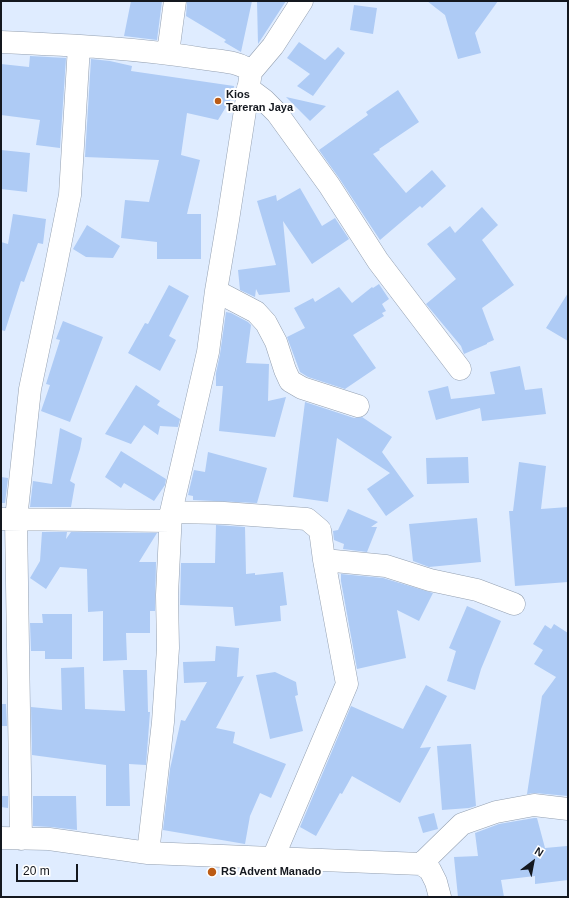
<!DOCTYPE html>
<style>
body{margin:0}
#map{position:relative;width:569px;height:898px;overflow:hidden;background:#dfecff;font-family:Helvetica,sans-serif}
canvas{display:block}
.frame{position:absolute;inset:0;border:2px solid #14181f;pointer-events:none}
.north{position:absolute;left:513px;top:842px;width:40px;height:40px;-webkit-text-stroke:3px #fff;paint-order:stroke;rotate:32deg;font-size:11px;font-weight:700;line-height:16px;text-align:center;color:#14181f}
.north::after{content:'';display:block;margin:auto;width:14px;height:18px;background:#14181f;clip-path:polygon(50% 0,100% 100%,50% 72%,0 100%)}
.scale{position:absolute;left:16px;top:864px;width:62px;height:18px;box-sizing:border-box;border:2px solid #14181f;border-top:0;padding-left:5px;font-size:12px;line-height:14px;white-space:nowrap;color:#14181f;-webkit-text-stroke:3px #fff;paint-order:stroke}
</style>
<div id="map">
<canvas width="569" height="898"></canvas>
<div class="frame"></div>
<div class="north">N</div>
<div class="scale">20 m</div>
</div>
<script>
const ctx = document.querySelector('canvas').getContext('2d');
ctx.lineJoin = 'round';
function fillPath(path, color) {
  ctx.fillStyle = color;
  ctx.fill(path, 'evenodd');
}
function trace(path, color, width, dash) {
  ctx.strokeStyle = color;
  ctx.lineWidth = width;
  ctx.lineCap = dash ? 'butt' : 'round';
  ctx.setLineDash(dash || []);
  ctx.stroke(path);
}
function drawText(font, color, halo, rows, align = 'center') {
  ctx.font = font + ' Helvetica,sans-serif';
  ctx.lineWidth = 4;
  ctx.setLineDash([]);
  ctx.textBaseline = 'middle';
  ctx.strokeStyle = halo;
  ctx.fillStyle = color;
  for (const [text, x, y, turn = 0] of rows) {
    ctx.save();
    ctx.translate(x, y);
    ctx.rotate((+turn || 0) * Math.PI / 180);
    ctx.textAlign = isNaN(turn) ? turn : align;
    if (halo) ctx.strokeText(text, 0, 0);
    ctx.fillText(text, 0, 0);
    ctx.restore();
  }
}
fillPath(new Path2D(`
 M 131,1 L 162,1 L 157,40 L 124,36 Z
 M 187,1 L 252,1 L 241,52 L 224,42 L 226,40 L 186,16 Z
 M 257,1 L 286,1 L 258,44 Z
 M 427,1 L 498,1 L 475,33 L 481,53 L 458,59 L 445,15 Z
 M 354,5 L 377,8 L 373,34 L 350,30 Z
 M 299,42 L 325,60 L 338,47 L 345,53 L 313,96 L 297,86 L 310,74 L 287,58 Z
 M 30,56 L 66,58 L 60,148 L 36,145 L 40,120 L 1,115 L 1,64 L 29,67 Z
 M 91,59 L 110,61 L 132,66 L 131,71 L 234,86 L 232,97 L 218,120 L 187,113 L 181,155 L 200,160 L 187,214 L 201,214 L 201,259 L 157,259 L 157,242 L 121,238 L 125,200 L 149,202 L 159,160 L 85,157 Z
 M 398,90 L 419,122 L 379,149 L 380,150 L 373,154 L 406,193 L 432,170 L 446,186 L 422,208 L 420,206 L 380,240 L 339,178 L 319,150 L 368,115 L 366,112 Z
 M 286,97 L 326,106 L 310,121 Z
 M 1,150 L 30,153 L 27,192 L 1,189 Z
 M 300,188 L 322,226 L 335,218 L 349,239 L 312,264 L 283,221 L 290,292 L 259,295 L 256,289 L 255,297 L 240,290 L 238,270 L 276,265 L 257,201 L 276,195 L 277,201 Z
 M 482,207 L 498,225 L 482,240 L 514,285 L 482,308 L 494,340 L 487,343 L 487,344 L 464,354 L 461,346 L 426,304 L 456,279 L 427,244 L 450,226 L 455,233 Z
 M 13,214 L 46,219 L 43,244 L 38,243 L 24,282 L 21,281 L 5,331 L 1,330 L 1,242 L 8,244 Z
 M 87,225 L 120,246 L 113,258 L 86,257 L 73,249 Z
 M 379,284 L 389,299 L 382,304 L 386,311 L 382,313 L 384,316 L 353,335 L 376,368 L 345,389 L 308,377 L 300,372 L 287,337 L 305,328 L 294,308 L 313,298 L 315,302 L 339,287 L 352,303 L 372,287 L 373,288 Z
 M 169,285 L 189,296 L 169,336 L 176,340 L 160,371 L 128,353 L 145,323 L 148,324 Z
 M 568,293 L 568,341 L 546,328 Z
 M 226,312 L 231,313 L 248,322 L 251,325 L 246,363 L 269,364 L 268,401 L 286,397 L 275,437 L 219,431 L 223,386 L 216,386 L 216,373 L 220,354 Z
 M 63,321 L 103,337 L 70,422 L 41,411 L 50,385 L 46,384 L 60,340 L 56,339 Z
 M 520,366 L 525,390 L 542,388 L 546,414 L 482,421 L 480,408 L 436,420 L 428,391 L 448,386 L 451,399 L 495,394 L 490,372 Z
 M 136,385 L 160,401 L 157,405 L 180,419 L 178,427 L 160,426 L 158,435 L 144,425 L 131,444 L 105,434 Z
 M 305,402 L 354,418 L 362,417 L 392,437 L 382,452 L 414,496 L 386,516 L 367,489 L 390,473 L 337,438 L 328,502 L 293,497 Z
 M 60,428 L 82,438 L 80,449 L 70,481 L 75,484 L 71,507 L 30,507 L 33,481 L 52,484 Z
 M 121,451 L 166,479 L 165,485 L 154,501 L 124,483 L 121,488 L 105,477 Z
 M 208,452 L 267,468 L 257,503 L 193,500 L 193,496 L 188,495 L 194,470 L 205,472 Z
 M 468,457 L 469,483 L 427,484 L 426,458 Z
 M 519,462 L 546,466 L 541,509 L 568,507 L 568,582 L 515,586 L 509,511 L 513,511 Z
 M 1,477 L 8,478 L 5,503 L 1,503 Z
 M 348,509 L 378,522 L 371,527 L 377,527 L 367,552 L 343,549 L 344,544 L 334,540 L 333,531 L 338,530 Z
 M 477,518 L 481,562 L 429,567 L 413,561 L 409,524 Z
 M 216,525 L 245,527 L 246,574 L 255,573 L 255,575 L 283,572 L 287,605 L 280,606 L 281,621 L 235,626 L 233,607 L 180,605 L 181,563 L 215,563 Z
 M 42,532 L 67,532 L 66,539 L 71,532 L 157,533 L 139,562 L 156,562 L 155,611 L 150,611 L 150,633 L 126,633 L 127,660 L 103,661 L 103,611 L 88,612 L 87,569 L 60,567 L 46,589 L 30,578 L 40,561 Z
 M 341,574 L 383,578 L 433,593 L 419,621 L 397,610 L 406,658 L 357,669 L 341,581 Z
 M 467,606 L 501,621 L 481,669 L 475,690 L 447,681 L 456,651 L 449,648 Z
 M 42,614 L 72,614 L 72,659 L 45,659 L 45,651 L 31,651 L 30,623 L 43,623 Z
 M 554,624 L 568,633 L 568,796 L 535,793 L 527,794 L 542,696 L 556,677 L 534,664 L 543,650 L 533,644 L 545,625 L 551,629 Z
 M 216,646 L 239,648 L 237,677 L 244,676 L 216,728 L 235,732 L 233,743 L 286,764 L 271,798 L 260,793 L 250,816 L 245,844 L 163,830 L 170,769 L 181,720 L 185,721 L 207,682 L 184,683 L 183,662 L 215,661 Z
 M 84,667 L 85,709 L 125,711 L 123,670 L 147,670 L 148,712 L 150,712 L 146,765 L 129,764 L 130,806 L 106,806 L 106,765 L 32,755 L 31,707 L 62,710 L 61,668 Z
 M 275,672 L 296,682 L 298,695 L 295,696 L 303,731 L 270,739 L 256,675 Z
 M 426,685 L 447,696 L 420,748 L 431,747 L 400,803 L 352,776 L 342,794 L 340,793 L 316,836 L 300,827 L 351,706 L 403,729 Z
 M 1,704 L 6,704 L 7,726 L 1,726 Z
 M 471,744 L 476,806 L 469,808 L 442,810 L 437,746 Z
 M 1,796 L 8,796 L 8,808 L 1,807 Z
 M 33,796 L 76,796 L 77,830 L 51,827 L 33,826 Z
 M 434,813 L 438,829 L 423,833 L 418,817 Z
 M 534,818 L 537,818 L 545,848 L 567,846 L 568,880 L 535,884 L 535,876 L 501,880 L 504,897 L 458,897 L 454,857 L 478,856 L 475,833 L 499,824 Z`), '#aecbf5');
const street = new Path2D(`
 M 1,42 C 69,45 137,48 205,59 C 219,61 240,61 251,72 L 228,220 L 216,291 L 208,352 L 171,512 L 167,595 L 168,648 L 163,722 L 148,853 L 421,864 L 430,870 L 436,882 L 440,897
 M 168,53 L 175,1
 M 251,72 L 273,46 L 302,1
 M 248,88 L 264,100 L 277,113 L 329,185 L 378,261 L 460,369
 M 216,291 L 256,312 L 266,323 L 276,342 L 285,370 L 290,381 L 302,388 L 358,406
 M 171,512 L 224,513 L 307,519 L 320,530 L 324,560 L 347,684 L 273,858
 M 2,519 L 170,521
 M 324,560 L 386,566 L 430,580 L 477,590 L 514,604
 M 1,838 L 49,839 L 148,853
 M 21,839 L 16,519 L 30,389 L 55,270 L 70,195 L 79,46
 M 421,864 L 462,824 L 496,812 L 534,805 L 568,809`);
trace(street, '#94a0b1', 23);
trace(street, '#fff', 22);
for (const [x, y, r, color] of [
 [218,101,4,"#bc5c16"],
 [212,872,5,"#bc5c16"]
]) {
  const dot = new Path2D();
  dot.arc(x, y, r, 0, 2 * Math.PI);
  ctx.fillStyle = color;
  ctx.fill(dot);
  trace(dot, '#fff', 1.5);
}
drawText('bold 11px', '#14181f', '#fff', [
 ["Kios",226,95],
 ["Tareran Jaya",226,108],
 ["RS Advent Manado",221,872]
], 'left');
</script>
